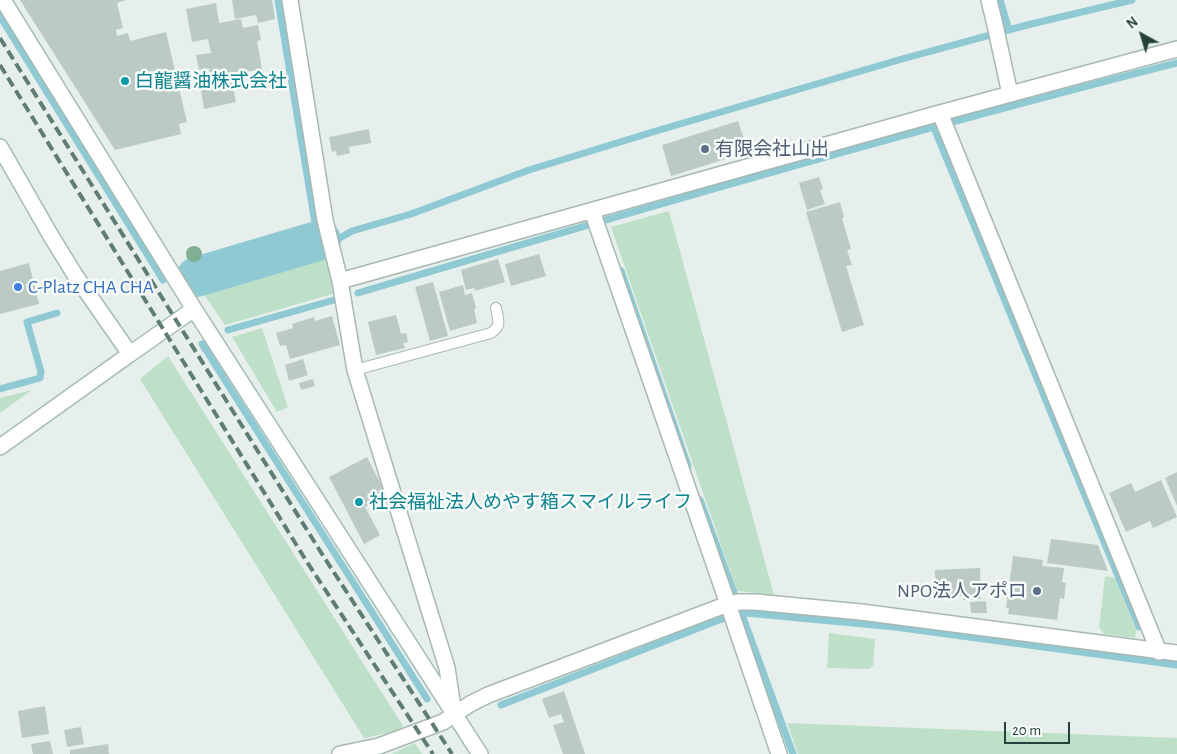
<!DOCTYPE html>
<meta charset="utf-8">
<style>
body{margin:0}
#map{position:relative;width:1177px;height:754px;overflow:hidden;background:#e6efeb;font-family:"Alegreya Sans",sans-serif}
canvas{display:block}
.north{position:absolute;left:1117px;top:10px;width:50px;height:50px;-webkit-text-stroke:4px #f7fbf9;paint-order:stroke;rotate:321deg;font-size:14px;font-weight:700;line-height:20px;text-align:center;color:#24423a}
.north::after{content:'';display:block;margin:auto;width:18px;height:22px;background:#24423a;clip-path:polygon(50% 0,100% 100%,50% 72%,0 100%)}
.scale{position:absolute;left:1004px;top:722px;width:66px;height:22px;box-sizing:border-box;border:2px solid #24423a;border-top:0;padding-left:6px;font-size:15px;line-height:18px;white-space:nowrap;color:#24423a;-webkit-text-stroke:4px #f7fbf9;paint-order:stroke}
</style>
<div id="map">
<canvas width="1177" height="754"></canvas>
<div class="north">N</div>
<div class="scale">20 m</div>
</div>
<script>
const ctx = document.querySelector('canvas').getContext('2d');
ctx.lineJoin = 'round';
function fillPath(path, color) {
  ctx.fillStyle = color;
  ctx.fill(path, 'evenodd');
}
function trace(path, color, width, dash) {
  ctx.strokeStyle = color;
  ctx.lineWidth = width;
  ctx.lineCap = dash ? 'butt' : 'round';
  ctx.setLineDash(dash || []);
  ctx.stroke(path);
}
function drawText(font, color, halo, rows, align = 'center') {
  ctx.font = font + ' "Alegreya Sans","Noto Sans JP",sans-serif';
  ctx.lineWidth = 5;
  ctx.setLineDash([]);
  ctx.textBaseline = 'middle';
  ctx.strokeStyle = halo;
  ctx.fillStyle = color;
  for (const [text, x, y, turn = 0] of rows) {
    ctx.save();
    ctx.translate(x, y);
    ctx.rotate((+turn || 0) * Math.PI / 180);
    ctx.textAlign = isNaN(turn) ? turn : align;
    if (halo) ctx.strokeText(text, 0, 0);
    ctx.fillText(text, 0, 0);
    ctx.restore();
  }
}
fillPath(new Path2D(`
 M 669,211 L 774,595 L 737,591 L 611,227 Z
 M 323,249 L 336,293 L 225,325 L 198,286 Z
 M 262,328 L 288,407 L 277,412 L 232,337 Z
 M 168,356 L 403,726 L 398,731 L 364,738 L 140,379 Z
 M 32,390 L 0,413 L 0,398 Z
 M 1105,576 L 1115,578 L 1136,630 L 1135,638 L 1104,634 L 1099,627 Z
 M 829,633 L 875,639 L 873,666 L 869,669 L 827,668 Z
 M 787,723 L 1177,738 L 1177,754 L 798,754 Z
 M 415,743 L 422,754 L 391,754 Z`), '#bfe0c8');
trace(new Path2D(`
 M 278,0 L 318,241
 M 1000,0 L 1009,30
 M 0,16 L 163,280
 M 934,128 L 1139,627
 M 340,238 L 352,231 L 411,214 L 529,170 L 656,131 L 902,59 L 1027,25 L 1132,0
 M 621,271 L 688,466
 M 358,293 C 630,212 902,133 1177,63
 M 228,330 L 334,300
 M 202,344 L 427,699
 M 0,389 L 40,378 L 41,372 L 27,322 L 57,313
 M 700,500 L 793,754
 M 501,705 L 719,620 L 746,613 L 895,627 L 1177,665`), '#8ec9d4', 7);
trace(new Path2D(`
 M 196,277 L 321,240`), '#8ec9d4', 40);
fillPath(new Path2D(`
 M 20,0 L 127,0 L 117,3 L 123,28 L 116,30 L 117,36 L 128,33 L 130,41 L 166,32 L 187,122 L 179,124 L 181,134 L 115,150 Z
 M 232,0 L 272,0 L 275,19 L 258,23 L 256,15 L 235,19 Z
 M 216,3 L 219,23 L 241,19 L 243,28 L 258,25 L 261,40 L 257,41 L 262,69 L 231,75 L 236,102 L 204,109 L 200,83 L 211,81 L 209,68 L 199,70 L 196,55 L 211,53 L 208,39 L 192,42 L 186,9 Z
 M 738,121 L 748,152 L 671,176 L 662,145 Z
 M 369,129 L 371,143 L 349,147 L 350,153 L 337,156 L 336,151 L 332,152 L 329,137 Z
 M 819,177 L 823,189 L 820,190 L 825,204 L 807,210 L 799,183 Z
 M 840,202 L 844,217 L 842,218 L 851,249 L 847,250 L 852,265 L 846,266 L 864,325 L 842,332 L 806,212 Z
 M 539,254 L 546,276 L 511,286 L 505,264 Z
 M 498,259 L 505,282 L 475,291 L 474,288 L 466,290 L 461,270 Z
 M 29,263 L 39,304 L 0,314 L 0,271 Z
 M 433,282 L 448,336 L 430,341 L 415,287 Z
 M 463,285 L 465,295 L 472,293 L 476,308 L 474,309 L 477,323 L 450,331 L 439,292 Z
 M 396,315 L 401,334 L 406,333 L 408,342 L 403,343 L 405,348 L 376,355 L 368,322 Z
 M 332,316 L 340,345 L 290,359 L 286,345 L 280,346 L 276,333 L 293,328 L 292,324 L 314,317 L 315,321 Z
 M 303,359 L 308,375 L 289,381 L 285,365 Z
 M 313,379 L 315,386 L 301,390 L 299,383 Z
 M 367,457 L 387,496 L 365,507 L 380,535 L 364,544 L 329,477 Z
 M 1177,472 L 1177,506 L 1165,478 Z
 M 1161,480 L 1177,517 L 1153,528 L 1150,521 L 1126,532 L 1109,493 L 1131,483 L 1135,492 Z
 M 1051,539 L 1098,545 L 1108,571 L 1047,563 Z
 M 1013,556 L 1043,560 L 1042,566 L 1064,568 L 1062,582 L 1066,583 L 1064,599 L 1060,598 L 1057,620 L 1008,614 L 1009,608 L 1006,608 Z
 M 980,568 L 981,599 L 963,600 L 963,596 L 936,597 L 935,570 Z
 M 986,601 L 987,613 L 971,613 L 970,602 Z
 M 564,691 L 585,754 L 563,754 L 553,725 L 564,722 L 561,714 L 549,718 L 542,699 Z
 M 45,706 L 49,734 L 22,738 L 18,711 Z
 M 81,727 L 84,744 L 67,747 L 64,730 Z
 M 50,741 L 53,754 L 33,754 L 31,744 Z
 M 108,744 L 109,754 L 70,754 L 70,750 Z`), '#bbcac4');
const lane = new Path2D(`
 M 355,370 L 491,333 C 502,326 498,319 496,308`);
const street = new Path2D(`
 M 290,0 L 325,220 L 340,281 L 355,370 L 447,668 L 454,714
 M 989,0 L 995,25 L 1010,94
 M 940,113 L 1159,652
 M 592,211 L 730,610 L 779,754
 M 340,281 L 940,113 L 1177,49
 M 340,754 L 379,746 L 443,722 L 470,704 L 488,695 L 728,604 L 739,602 L 755,602 L 861,612 L 1177,653`);
const secondary = new Path2D(`
 M 3,0 L 194,309 L 480,754
 M 0,147 L 51,236 L 75,275 L 130,354 L 0,447
 M 130,354 L 194,309`);
trace(lane, '#a8b8b2', 12);
trace(street, '#a8b8b2', 18);
trace(secondary, '#a4bbb3', 18);
trace(lane, '#fff', 10);
trace(street, '#fff', 15);
trace(secondary, '#fff', 15);
trace(new Path2D(`
 M 0,38 L 322,554 L 452,754
 M 0,65 L 307,562 L 433,754`), '#5f7d75', 4, [10, 5]);
ctx.fillStyle = '#80af93';
for (const [x, y] of [
 [194,254]
]) {
  ctx.beginPath();
  ctx.arc(x, y, 8, 0, 2 * Math.PI);
  ctx.fill();
}
for (const [x, y, r, color] of [
 [125,81,5,"#0f9aa8"],
 [705,149,5,"#5c6f8a"],
 [18,287,5,"#3f7fe0"],
 [359,502,5,"#0f9aa8"],
 [1037,591,5,"#5c6f8a"]
]) {
  const dot = new Path2D();
  dot.arc(x, y, r, 0, 2 * Math.PI);
  ctx.fillStyle = color;
  ctx.fill(dot);
  trace(dot, '#f7fbf9', 2);
}
drawText('19px', '#0d838f', '#f7fbf9', [
 ["白龍醤油株式会社",135,81],
 ["社会福祉法人めやす箱スマイルライフ",369,502]
], 'left');
drawText('19px', '#4e5e75', '#f7fbf9', [
 ["有限会社山出",715,149],
 ["NPO法人アポロ",1027,591,"right"]
], 'left');
drawText('19px', '#366cbe', '#f7fbf9', [
 ["C-Platz CHA CHA",28,287]
], 'left');
</script>
